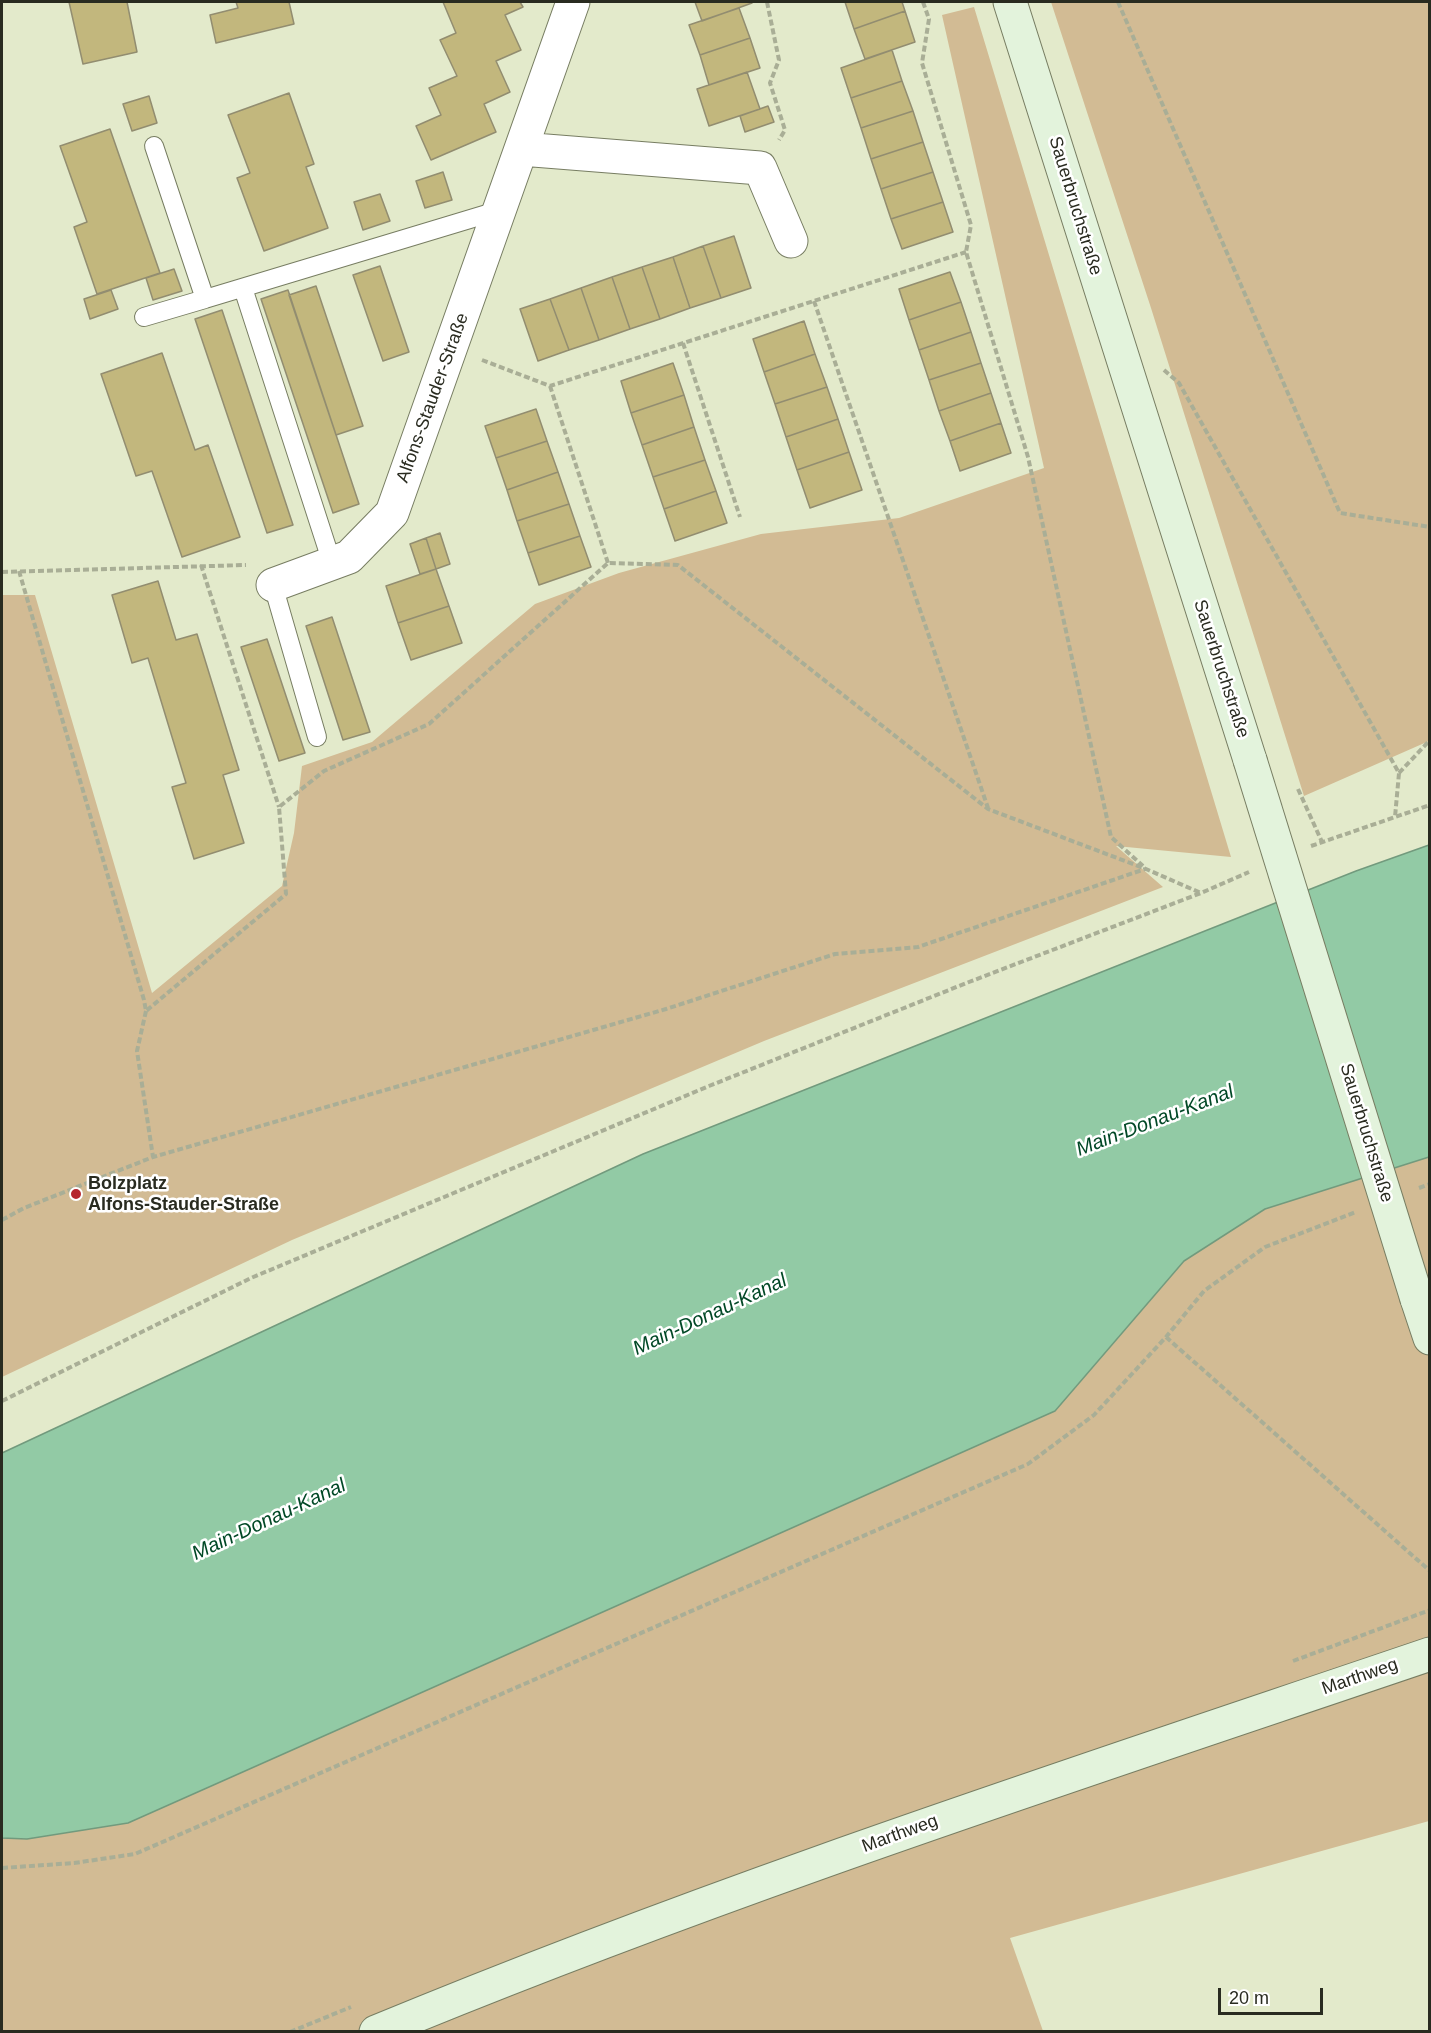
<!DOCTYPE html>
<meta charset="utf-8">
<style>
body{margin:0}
#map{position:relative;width:1431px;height:2033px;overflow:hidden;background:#e3eacb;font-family:Arial,sans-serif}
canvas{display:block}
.frame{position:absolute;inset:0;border:3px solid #292b20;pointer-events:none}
.scale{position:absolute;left:1218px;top:1988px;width:105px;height:27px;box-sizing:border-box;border:3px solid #292b20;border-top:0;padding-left:8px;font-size:18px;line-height:21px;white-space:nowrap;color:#292b20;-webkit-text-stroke:4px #fff;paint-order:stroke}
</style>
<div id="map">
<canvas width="1431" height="2033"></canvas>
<div class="frame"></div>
<div class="scale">20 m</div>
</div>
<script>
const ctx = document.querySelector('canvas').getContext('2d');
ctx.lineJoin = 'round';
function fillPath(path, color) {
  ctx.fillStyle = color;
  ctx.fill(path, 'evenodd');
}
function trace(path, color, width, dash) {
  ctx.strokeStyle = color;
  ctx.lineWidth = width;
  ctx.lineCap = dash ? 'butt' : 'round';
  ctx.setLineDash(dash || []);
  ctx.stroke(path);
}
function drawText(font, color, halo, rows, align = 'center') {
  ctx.font = font + ' Arial,sans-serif';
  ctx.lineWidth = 5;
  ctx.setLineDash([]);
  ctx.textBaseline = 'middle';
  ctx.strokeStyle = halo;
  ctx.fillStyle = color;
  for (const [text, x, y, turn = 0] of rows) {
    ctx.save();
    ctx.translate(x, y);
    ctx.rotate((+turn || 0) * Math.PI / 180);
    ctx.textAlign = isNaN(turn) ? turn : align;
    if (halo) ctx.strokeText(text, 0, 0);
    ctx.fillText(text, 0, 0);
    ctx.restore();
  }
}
fillPath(new Path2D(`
 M 1051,2 L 1429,2 L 1429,741 L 1304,796 L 1151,308 Z
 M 974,7 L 1231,857 L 1116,846 L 1163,887 L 764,1041 L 292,1240 L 2,1377 L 2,595 L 35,595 L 152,993 L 282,886 L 294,833 L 302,766 L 372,742 L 535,604 L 619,573 L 761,534 L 899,518 L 1044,468 L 942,15 Z
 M 1429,1157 L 1429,1821 L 1010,1938 L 1043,2031 L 2,2031 L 2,1838 L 27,1839 L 128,1823 L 1055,1411 L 1184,1261 L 1265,1209 Z`), '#d2bb94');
const water = new Path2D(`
 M 1429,845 L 1429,1157 L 1265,1209 L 1184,1261 L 1055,1411 L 128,1823 L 27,1839 L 2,1838 L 2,1453 L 643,1154 L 1356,871 Z`);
fillPath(water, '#92caa5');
trace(water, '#729a7d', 1.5);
const building = new Path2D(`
 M 69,2 L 127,2 L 137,52 L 83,64 Z
 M 236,2 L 289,2 L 294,24 L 216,43 L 210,15 L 238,8 Z
 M 443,2 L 520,2 L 523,7 L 505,15 L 521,50 L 496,61 L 510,92 L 484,104 L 496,132 L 431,160 L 416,126 L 441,115 L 429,88 L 457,76 L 440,40 L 456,33 Z
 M 695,2 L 752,2 L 752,3 L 702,21 Z
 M 845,2 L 902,2 L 905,11 L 854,29 Z
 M 739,8 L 750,38 L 700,55 L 689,25 Z
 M 905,11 L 915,42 L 865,59 L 854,29 Z
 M 750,38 L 760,68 L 709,85 L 700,55 Z
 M 892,50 L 902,81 L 851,98 L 841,68 Z
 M 747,72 L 760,109 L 709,126 L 697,89 Z
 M 902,81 L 913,111 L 861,128 L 851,98 Z
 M 289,93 L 314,164 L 306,167 L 328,228 L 264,251 L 237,178 L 250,173 L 228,115 Z
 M 149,96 L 157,123 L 132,131 L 123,104 Z
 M 768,106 L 774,122 L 745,132 L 740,116 Z
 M 913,111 L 923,142 L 871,159 L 861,128 Z
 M 110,129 L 160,273 L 97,294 L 74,227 L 87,222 L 60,146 Z
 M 923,142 L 933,172 L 881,189 L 871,159 Z
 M 443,172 L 452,200 L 425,208 L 416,181 Z
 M 933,172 L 943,202 L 891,219 L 881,189 Z
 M 380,194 L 390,221 L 363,230 L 354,202 Z
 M 943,202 L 953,232 L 902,249 L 891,219 Z
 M 734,236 L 751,288 L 721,298 L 703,246 Z
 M 703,246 L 721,298 L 690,308 L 673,257 Z
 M 673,257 L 690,308 L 660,319 L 642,267 Z
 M 380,266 L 409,352 L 383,361 L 353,275 Z
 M 642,267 L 660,319 L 630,329 L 612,277 Z
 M 174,269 L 182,291 L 153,300 L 146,278 Z
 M 950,272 L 961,302 L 909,320 L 899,289 Z
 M 612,277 L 630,329 L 599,340 L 581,288 Z
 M 316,286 L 363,426 L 336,435 L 289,295 Z
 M 581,288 L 599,340 L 569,350 L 550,299 Z
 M 111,290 L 118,309 L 90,319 L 84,299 Z
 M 288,290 L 359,504 L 333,513 L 261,299 Z
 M 550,299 L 569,350 L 538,361 L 520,309 Z
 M 961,302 L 971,332 L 919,350 L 909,320 Z
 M 222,310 L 293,525 L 267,533 L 195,319 Z
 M 804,321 L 815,354 L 764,372 L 753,339 Z
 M 971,332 L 981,363 L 929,380 L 919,350 Z
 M 162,353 L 195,450 L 208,445 L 240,537 L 182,557 L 152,471 L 136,476 L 101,374 Z
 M 815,354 L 827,387 L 775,404 L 764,372 Z
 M 673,363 L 684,395 L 631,413 L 621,381 Z
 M 981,363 L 991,393 L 939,411 L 929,380 Z
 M 827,387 L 838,419 L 786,437 L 775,404 Z
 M 991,393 L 1001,423 L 950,441 L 939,411 Z
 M 684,395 L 694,427 L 642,445 L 631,413 Z
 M 536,409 L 547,441 L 496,458 L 485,426 Z
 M 838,419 L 849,452 L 797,470 L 786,437 Z
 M 1001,423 L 1011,453 L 960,471 L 950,441 Z
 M 694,427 L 705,460 L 653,477 L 642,445 Z
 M 547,441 L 558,472 L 507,490 L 496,458 Z
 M 849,452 L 862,490 L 810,508 L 797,470 Z
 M 705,460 L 716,491 L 664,509 L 653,477 Z
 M 558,472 L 569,504 L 517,521 L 507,490 Z
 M 716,491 L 727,523 L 675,541 L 664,509 Z
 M 569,504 L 580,536 L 528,553 L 517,521 Z
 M 440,533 L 450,564 L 436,569 L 426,538 Z
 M 580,536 L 591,567 L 539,585 L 528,553 Z
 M 426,538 L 436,569 L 420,574 L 410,544 Z
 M 436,569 L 449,606 L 398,623 L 386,586 Z
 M 158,581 L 176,640 L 197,634 L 239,770 L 223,775 L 244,843 L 194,859 L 172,787 L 186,783 L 148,658 L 132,663 L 112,595 Z
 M 449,606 L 462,643 L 411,660 L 398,623 Z
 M 332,617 L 370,732 L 343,740 L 306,626 Z
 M 267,639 L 305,753 L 279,761 L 241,647 Z`);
fillPath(building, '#c2b77d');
trace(building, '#928d70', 1.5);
const lane = new Path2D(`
 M 154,146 L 205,299 L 500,210
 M 243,288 L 332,563
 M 144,317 L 205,299
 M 273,585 L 317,737`);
const street = new Path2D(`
 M 521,149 L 760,168 L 791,241
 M 273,585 L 349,557 L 392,513 L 573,2`);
const secondary = new Path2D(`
 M 1010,2 L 1250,760
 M 1417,1299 L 1430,1338
 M 376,2032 C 721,1889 1076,1774 1430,1654`);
trace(lane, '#777d62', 20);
trace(street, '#777d62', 35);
trace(secondary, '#777d62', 35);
trace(new Path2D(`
 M 767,2 L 779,60 L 770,83 L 785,130 L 779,140
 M 923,2 L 929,19 L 922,63 L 971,225 L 966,252 L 1028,457 L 1111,837 L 1143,866
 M 1118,2 L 1340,513 L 1430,527
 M 814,301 L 988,808
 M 683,343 L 740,517
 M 482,360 L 550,386 L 966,252
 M 1164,370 L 1179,383 L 1399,773 L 1395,817
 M 550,386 L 608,563
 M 201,565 L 279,807
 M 19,571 L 144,1000 L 146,1011 L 286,894 L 279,807 L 324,771 L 429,724 L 608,563 L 678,565 L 988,809 L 1146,869 L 1201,893
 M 2,572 L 246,565
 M 1399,773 L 1430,740
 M 1298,789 L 1322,842
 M 1311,846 L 1430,805
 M 146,1011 L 137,1051 L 153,1157
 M 1419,1188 L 1430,1184
 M 2,1220 L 24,1208 L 153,1157 L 666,1009 L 835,954 L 918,947 L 1145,869
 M 1166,1337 L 1430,1571
 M 2,1401 L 251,1278 L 709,1086 L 969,982 L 1201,893 L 1249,872
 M 1293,1661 L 1430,1610
 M 2,1868 L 74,1863 L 135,1854 L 1028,1464 L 1094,1415 L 1166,1337 L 1204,1291 L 1265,1247 L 1356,1212
 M 290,2032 L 351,2007`), '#a9ae96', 4, [6, 3]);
trace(lane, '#fff', 18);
trace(street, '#fff', 33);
trace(secondary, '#e3f3dc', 33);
const secondaryBridge = new Path2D(`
 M 1250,760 L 1417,1299`);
trace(secondaryBridge, '#777d62', 35, []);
trace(secondaryBridge, '#e3f3dc', 33);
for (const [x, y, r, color] of [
 [76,1194,6,"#b6262e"]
]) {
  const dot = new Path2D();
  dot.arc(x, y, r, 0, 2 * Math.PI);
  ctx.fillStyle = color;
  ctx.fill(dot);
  trace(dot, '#fff', 2);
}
drawText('18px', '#292b20', '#fff', [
 ["Sauerbruchstraße",1075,206,73],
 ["Alfons-Stauder-Straße",433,398,-70],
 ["Sauerbruchstraße",1221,669,72],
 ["Sauerbruchstraße",1366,1133,73],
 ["Marthweg",1360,1677,-19],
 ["Marthweg",900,1834,-20]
]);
drawText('bold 18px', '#292b20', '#fff', [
 ["Bolzplatz",88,1184],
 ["Alfons-Stauder-Straße",88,1205]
], 'left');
drawText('italic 20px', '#014826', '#fff', [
 ["Main-Donau-Kanal",1155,1121,-21],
 ["Main-Donau-Kanal",710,1315,-25],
 ["Main-Donau-Kanal",269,1520,-25]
]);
</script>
